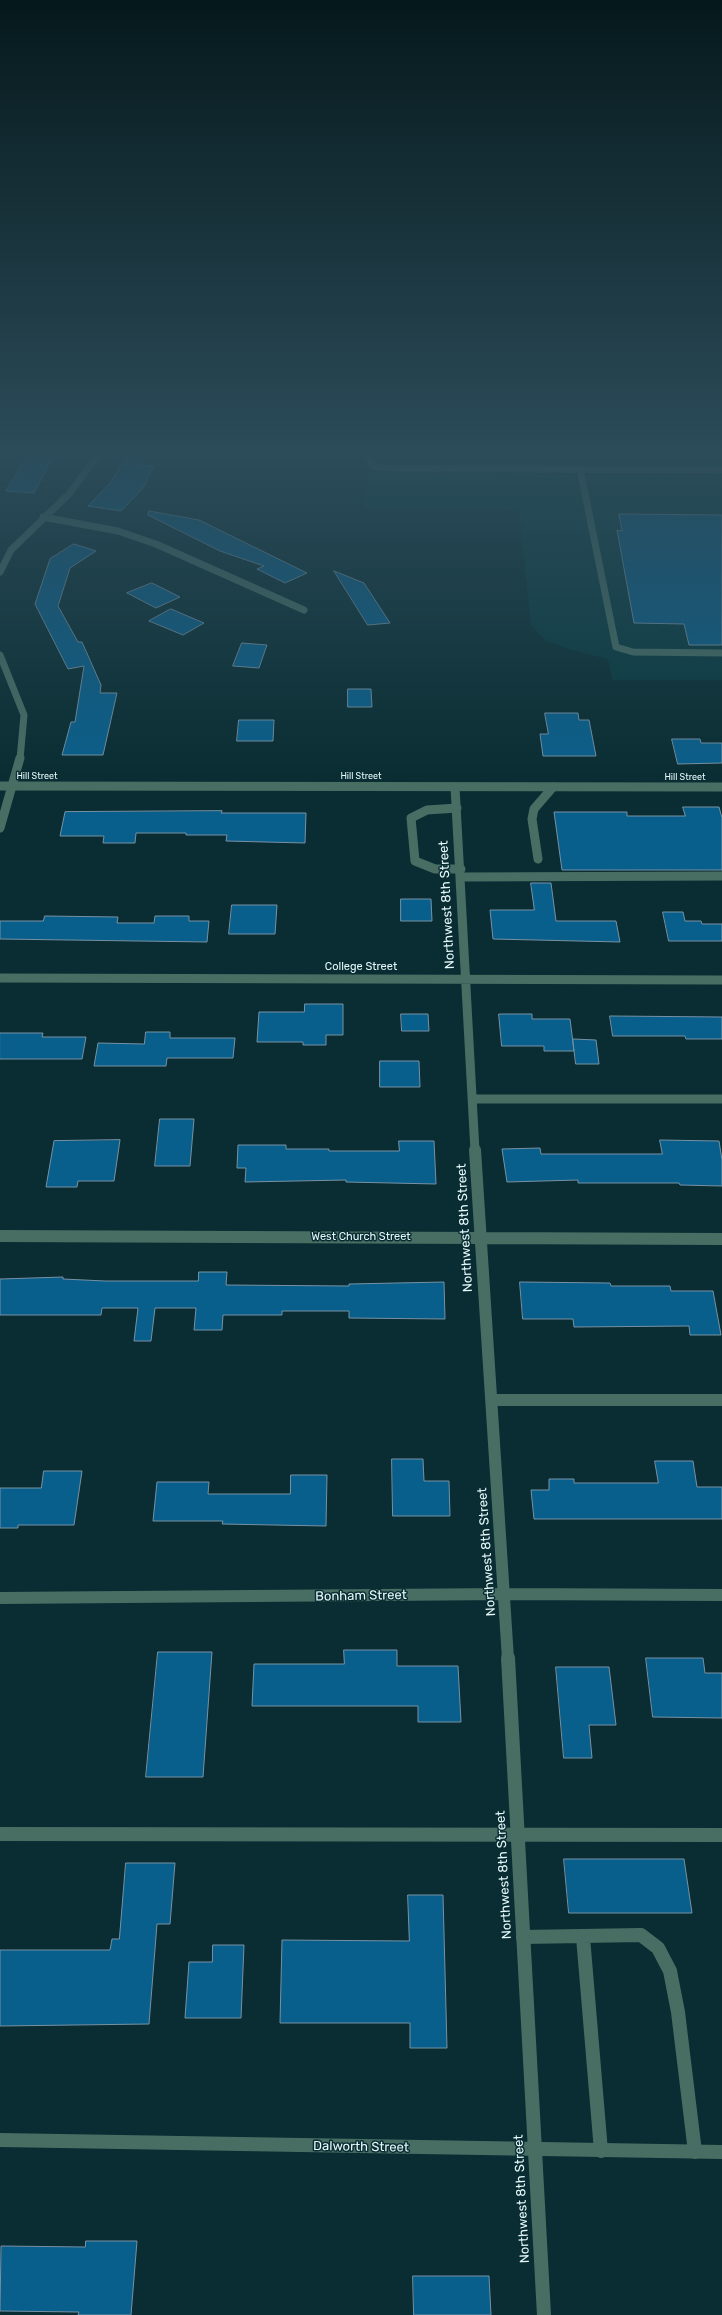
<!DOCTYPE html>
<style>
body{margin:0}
canvas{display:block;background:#092d32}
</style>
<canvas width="722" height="2315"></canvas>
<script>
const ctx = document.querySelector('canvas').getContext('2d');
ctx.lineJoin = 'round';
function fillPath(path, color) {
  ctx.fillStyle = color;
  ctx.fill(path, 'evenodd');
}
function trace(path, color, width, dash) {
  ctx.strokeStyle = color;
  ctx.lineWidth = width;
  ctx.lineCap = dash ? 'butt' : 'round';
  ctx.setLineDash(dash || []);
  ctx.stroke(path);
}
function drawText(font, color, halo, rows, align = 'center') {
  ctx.font = font + ' Rubik,sans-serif';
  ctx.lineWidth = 3;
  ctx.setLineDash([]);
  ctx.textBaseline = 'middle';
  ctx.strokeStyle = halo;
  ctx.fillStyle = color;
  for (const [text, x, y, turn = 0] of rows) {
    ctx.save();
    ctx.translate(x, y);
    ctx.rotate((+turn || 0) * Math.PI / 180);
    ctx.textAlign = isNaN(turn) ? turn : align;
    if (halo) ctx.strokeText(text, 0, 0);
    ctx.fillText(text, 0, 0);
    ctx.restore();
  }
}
fillPath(new Path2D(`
 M 364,474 L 722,476 L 722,680 L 612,680 L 608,659 L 575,651 L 546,641 L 531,625 L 519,510 L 364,509 Z`), '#07393f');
const building = new Path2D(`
 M 28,456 L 53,456 L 34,493 L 6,491 Z
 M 126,456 L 146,456 L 141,465 L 154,466 L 143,488 L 121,511 L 88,506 L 111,482 Z
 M 149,511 L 199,520 L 307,573 L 285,583 L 257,569 L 264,566 L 220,551 L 148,515 Z
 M 619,514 L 722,515 L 722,645 L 689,645 L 684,624 L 634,623 L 617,530 L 622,531 Z
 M 74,544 L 96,551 L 70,568 L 58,606 L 78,642 L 82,642 L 101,685 L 100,693 L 117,693 L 103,755 L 62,755 L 71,722 L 75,722 L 84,666 L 68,669 L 35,604 L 50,559 Z
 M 334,571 L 364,583 L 390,623 L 368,625 Z
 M 152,583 L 180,597 L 156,608 L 127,593 Z
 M 171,609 L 204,623 L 183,635 L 149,621 Z
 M 242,643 L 267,645 L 259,668 L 233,666 Z
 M 348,689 L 371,689 L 372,707 L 348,707 Z
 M 545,713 L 578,713 L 579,720 L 589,720 L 596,756 L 543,756 L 540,734 L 548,734 Z
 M 239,720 L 274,720 L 273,741 L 237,741 Z
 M 672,739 L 700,739 L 701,743 L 722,743 L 722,763 L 678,764 Z
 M 683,807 L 719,807 L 722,818 L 722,870 L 562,870 L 554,812 L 627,812 L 627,816 L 685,816 Z
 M 222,811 L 221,813 L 306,813 L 305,843 L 226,841 L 227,835 L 186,835 L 186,833 L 136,833 L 135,843 L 103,843 L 104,836 L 60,836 L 65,812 Z
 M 531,883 L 551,883 L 556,921 L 616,921 L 620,942 L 493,939 L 490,910 L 534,910 Z
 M 401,899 L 431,899 L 432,921 L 401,921 Z
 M 232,905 L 277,905 L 275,934 L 229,934 Z
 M 663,912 L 683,912 L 685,921 L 701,921 L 702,924 L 722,924 L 722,941 L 669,941 Z
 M 45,916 L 118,917 L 117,923 L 154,923 L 155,916 L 189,916 L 189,921 L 209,921 L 207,942 L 0,939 L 0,921 L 43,921 Z
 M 305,1004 L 343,1004 L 343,1035 L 326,1035 L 326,1045 L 303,1045 L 303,1042 L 257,1042 L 259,1012 L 304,1012 Z
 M 401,1014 L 428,1014 L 429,1031 L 402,1031 Z
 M 499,1014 L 532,1014 L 532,1019 L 570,1019 L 574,1051 L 544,1051 L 544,1046 L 502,1046 Z
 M 610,1016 L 722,1017 L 722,1039 L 686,1039 L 685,1036 L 613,1036 Z
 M 146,1032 L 170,1032 L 170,1038 L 235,1038 L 233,1058 L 167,1058 L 166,1066 L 94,1066 L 98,1043 L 144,1044 Z
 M 0,1033 L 43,1033 L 42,1037 L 86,1037 L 82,1059 L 0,1059 Z
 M 573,1039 L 596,1040 L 599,1064 L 576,1064 Z
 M 380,1061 L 419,1061 L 420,1087 L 380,1087 Z
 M 160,1119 L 194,1119 L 190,1166 L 155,1166 Z
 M 120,1140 L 114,1181 L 78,1181 L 77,1187 L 46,1187 L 54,1141 Z
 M 660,1140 L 719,1141 L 722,1160 L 722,1186 L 680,1185 L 679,1183 L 578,1183 L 578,1180 L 507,1182 L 502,1149 L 540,1148 L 541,1154 L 662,1154 Z
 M 399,1141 L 434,1141 L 436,1184 L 346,1182 L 346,1180 L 245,1182 L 246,1168 L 237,1168 L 238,1145 L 286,1145 L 286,1149 L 329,1149 L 329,1151 L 399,1151 Z
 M 199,1272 L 227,1272 L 226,1285 L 349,1286 L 349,1284 L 444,1282 L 445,1319 L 349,1318 L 349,1311 L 282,1311 L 282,1315 L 223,1315 L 222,1330 L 194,1330 L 196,1308 L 155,1308 L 151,1341 L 134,1341 L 138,1308 L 102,1308 L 101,1315 L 0,1315 L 0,1279 L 63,1277 L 63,1279 L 105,1281 L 198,1281 Z
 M 520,1282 L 610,1283 L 611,1286 L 670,1286 L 671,1291 L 713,1291 L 721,1335 L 690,1335 L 689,1326 L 574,1327 L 573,1319 L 523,1319 Z
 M 392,1459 L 423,1459 L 424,1481 L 449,1481 L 450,1516 L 393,1516 Z
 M 655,1461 L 693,1461 L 697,1487 L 722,1487 L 722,1519 L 534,1519 L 531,1490 L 549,1490 L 549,1479 L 574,1479 L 574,1483 L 658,1483 Z
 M 44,1471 L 82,1471 L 74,1525 L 18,1525 L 18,1528 L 0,1528 L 0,1488 L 41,1488 Z
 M 291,1475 L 327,1475 L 326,1526 L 222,1524 L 223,1521 L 153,1521 L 157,1482 L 209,1482 L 208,1494 L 290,1494 Z
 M 344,1650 L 397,1650 L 397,1666 L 458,1666 L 461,1722 L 418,1722 L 418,1706 L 252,1706 L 254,1664 L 344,1664 Z
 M 158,1652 L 212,1652 L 203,1777 L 146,1777 Z
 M 646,1658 L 703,1658 L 705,1673 L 722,1673 L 722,1718 L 653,1717 Z
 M 556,1667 L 609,1667 L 616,1725 L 589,1725 L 592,1758 L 564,1758 Z
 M 564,1859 L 684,1859 L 692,1913 L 569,1913 Z
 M 126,1863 L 175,1863 L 170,1924 L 157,1924 L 149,2024 L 0,2026 L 0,1950 L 110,1950 L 112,1939 L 119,1939 Z
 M 408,1895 L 443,1895 L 447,2048 L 410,2048 L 410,2023 L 280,2023 L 282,1940 L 409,1941 Z
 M 213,1945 L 244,1945 L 241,2018 L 185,2018 L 189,1962 L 212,1962 Z
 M 86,2241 L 137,2241 L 131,2315 L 78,2315 L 79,2312 L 0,2311 L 1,2246 L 85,2247 Z
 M 413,2276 L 489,2276 L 491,2315 L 414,2315 Z`);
fillPath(building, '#095f8c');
trace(building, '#7791a4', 1);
trace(new Path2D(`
 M 580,469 L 616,647 L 633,652 L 722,653`), '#486e64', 7);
trace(new Path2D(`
 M 457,808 L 427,810 L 411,818 L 415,861 L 435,869 L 461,869
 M 538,859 L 532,819 L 534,809 L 553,787
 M 461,877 L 722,876
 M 473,1099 L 722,1099`), '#486e64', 9);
trace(new Path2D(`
 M 492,1400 L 722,1400`), '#486e64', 12);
trace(new Path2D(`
 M 0,1834 L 722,1835
 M 523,1937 L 641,1935 L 658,1948 L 670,1971 L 678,2012 L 695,2152
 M 583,1937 L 601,2151`), '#486e64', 14);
trace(new Path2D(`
 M 368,456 L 373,466 L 385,468 L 722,470
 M 43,517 L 118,531 L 156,544 L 304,610
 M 0,572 L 11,550 L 70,493 L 97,456
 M 0,655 L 24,715 L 20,759`), '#486e64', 7);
trace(new Path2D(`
 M 455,787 L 475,1151
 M 0,828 L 20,758
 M 0,978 L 722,980`), '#486e64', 9);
trace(new Path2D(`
 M 475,1150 L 508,1659
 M 0,1236 L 722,1239
 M 0,1598 L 505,1594 L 722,1595`), '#486e64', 12);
trace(new Path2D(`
 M 508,1658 L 544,2315`), '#486e64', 14);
trace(new Path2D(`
 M 0,786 L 722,787`), '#486e64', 9);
trace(new Path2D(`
 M 0,2140 L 722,2152`), '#486e64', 14);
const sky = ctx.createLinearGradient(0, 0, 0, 780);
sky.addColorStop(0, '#05191c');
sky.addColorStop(0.58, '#2c4c5a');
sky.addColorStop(1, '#2c4c5a00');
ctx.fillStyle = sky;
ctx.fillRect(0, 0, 722, 780);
drawText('9px', '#e5f8fb', '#092d32', [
 ["Hill Street",37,776],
 ["Hill Street",361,776],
 ["Hill Street",685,777]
]);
drawText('11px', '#e5f8fb', '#092d32', [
 ["College Street",361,967],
 ["West Church Street",361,1237]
]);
drawText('13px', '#e5f8fb', '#092d32', [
 ["Northwest 8th Street",447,905,-93],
 ["Northwest 8th Street",465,1228,-93],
 ["Northwest 8th Street",487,1552,-94],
 ["Bonham Street",361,1596,-1],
 ["Northwest 8th Street",504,1875,-93],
 ["Dalworth Street",361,2147,1],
 ["Northwest 8th Street",522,2199,-93]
]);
</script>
